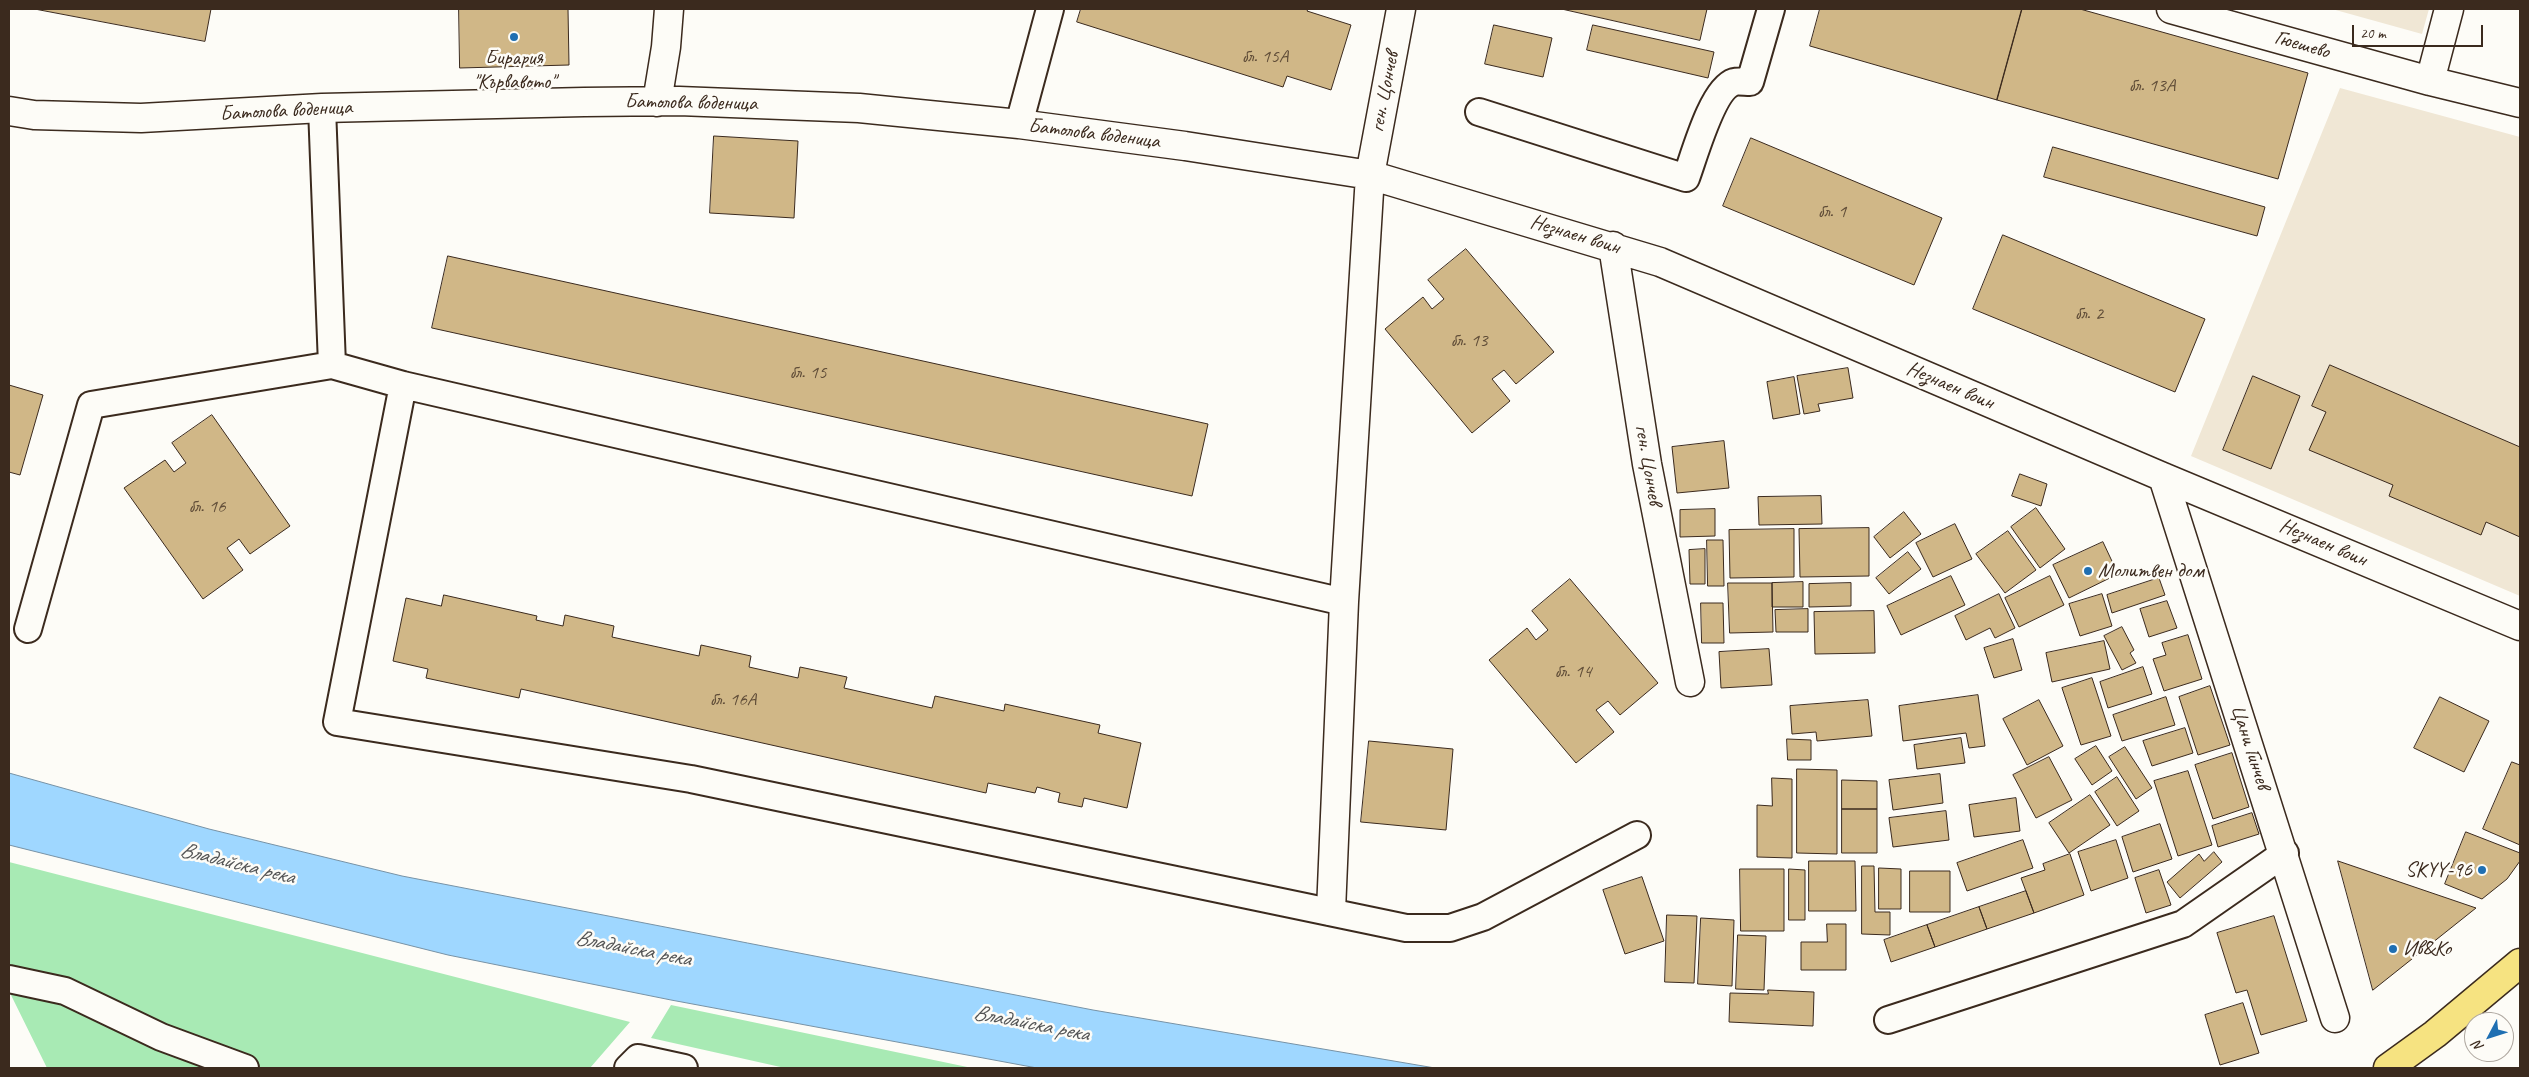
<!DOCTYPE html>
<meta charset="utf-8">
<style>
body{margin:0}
#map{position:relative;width:2529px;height:1077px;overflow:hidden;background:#fdfcf7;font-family:Caveat,sans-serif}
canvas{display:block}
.frame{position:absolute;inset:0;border:10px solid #3b2a1e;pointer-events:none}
.north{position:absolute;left:2464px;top:1012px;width:50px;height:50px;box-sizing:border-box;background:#fdfcf7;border:1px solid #afa8a0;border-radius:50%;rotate:230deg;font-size:14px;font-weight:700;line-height:20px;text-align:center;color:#3b2a1e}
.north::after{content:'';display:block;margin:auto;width:18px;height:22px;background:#1f6fb2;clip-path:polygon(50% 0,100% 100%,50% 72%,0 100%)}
.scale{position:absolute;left:2352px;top:25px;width:131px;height:22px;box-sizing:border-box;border:2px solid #3b2a1e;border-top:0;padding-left:6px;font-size:15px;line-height:18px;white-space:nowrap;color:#3b2a1e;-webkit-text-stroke:4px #fdfcf7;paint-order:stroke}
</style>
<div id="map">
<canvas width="2529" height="1077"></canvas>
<div class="frame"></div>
<div class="north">N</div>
<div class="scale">20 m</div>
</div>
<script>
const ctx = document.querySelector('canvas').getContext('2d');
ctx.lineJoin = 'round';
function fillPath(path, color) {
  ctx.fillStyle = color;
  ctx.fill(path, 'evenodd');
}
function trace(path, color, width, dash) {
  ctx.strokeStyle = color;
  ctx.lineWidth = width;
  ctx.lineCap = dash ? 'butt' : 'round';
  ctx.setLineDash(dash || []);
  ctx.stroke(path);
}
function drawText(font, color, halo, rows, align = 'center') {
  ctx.font = font + ' Caveat,sans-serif';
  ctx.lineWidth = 5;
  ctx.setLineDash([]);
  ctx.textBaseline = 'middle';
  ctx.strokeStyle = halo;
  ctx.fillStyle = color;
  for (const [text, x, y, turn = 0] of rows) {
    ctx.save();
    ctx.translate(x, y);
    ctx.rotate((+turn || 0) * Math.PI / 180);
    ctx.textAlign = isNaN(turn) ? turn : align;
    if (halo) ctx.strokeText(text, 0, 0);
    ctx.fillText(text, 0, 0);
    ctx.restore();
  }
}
fillPath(new Path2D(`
 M 2332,9 L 2429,9 L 2422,34 Z
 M 2340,88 L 2520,137 L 2520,596 L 2191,456 Z`), '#f0e7d5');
fillPath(new Path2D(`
 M 9,862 L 630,1022 L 590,1068 L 47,1068 L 9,991 Z
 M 671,1005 L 972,1068 L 785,1068 L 651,1038 Z`), '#a8eab4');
const water = new Path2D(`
 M 9,773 L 209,829 L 402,876 L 1093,1010 L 1435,1068 L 1037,1068 L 671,1000 L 448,955 L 9,845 Z`);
fillPath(water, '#9fd7ff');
trace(water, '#7792a5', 1);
const building = new Path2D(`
 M 35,9 L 211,9 L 205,41 Z
 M 459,9 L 568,9 L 569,65 L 460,68 Z
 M 1081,9 L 1308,9 L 1307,11 L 1351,25 L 1331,90 L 1287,76 L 1283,87 L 1077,22 Z
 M 1562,9 L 1707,9 L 1700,40 Z
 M 1820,9 L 2022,9 L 1997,100 L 1810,46 Z
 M 2022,9 L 2080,9 L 2308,73 L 2278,179 L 1997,100 Z
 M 1494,25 L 1552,38 L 1543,77 L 1485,64 Z
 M 1593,25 L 1714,52 L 1708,78 L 1587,50 Z
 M 714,136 L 798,141 L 794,218 L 710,213 Z
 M 1751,138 L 1942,218 L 1914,285 L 1723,206 Z
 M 2053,147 L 2265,207 L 2257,236 L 2044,177 Z
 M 2003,235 L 2205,319 L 2175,392 L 1973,309 Z
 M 1466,249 L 1554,352 L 1516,384 L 1504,370 L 1492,379 L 1510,401 L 1472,433 L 1385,329 L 1423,297 L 1432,309 L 1444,299 L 1428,280 Z
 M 448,256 L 1208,424 L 1192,496 L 432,328 Z
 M 2330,365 L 2520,447 L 2520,537 L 2486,522 L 2481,535 L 2389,496 L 2393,485 L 2309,450 L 2326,412 L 2312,406 Z
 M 1848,368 L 1853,398 L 1818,404 L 1820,411 L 1804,414 L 1797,376 Z
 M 2253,376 L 2300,396 L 2271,469 L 2223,450 Z
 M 1794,377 L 1800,414 L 1773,419 L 1767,382 Z
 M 9,385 L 43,395 L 20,475 L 9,472 Z
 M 212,415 L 290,526 L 250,554 L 239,539 L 227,548 L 243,570 L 203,599 L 124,488 L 165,460 L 174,472 L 186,463 L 172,443 Z
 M 1724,441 L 1729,488 L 1677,493 L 1672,447 Z
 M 2020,474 L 2047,484 L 2041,506 L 2012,496 Z
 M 1821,496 L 1822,524 L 1759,525 L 1758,497 Z
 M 2036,508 L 2065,549 L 2040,568 L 2011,527 Z
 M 1715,509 L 1715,536 L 1680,537 L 1680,510 Z
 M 1904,512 L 1921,534 L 1890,558 L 1874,537 Z
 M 1955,524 L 1972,559 L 1933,577 L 1916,543 Z
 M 1869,528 L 1869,576 L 1800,577 L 1799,529 Z
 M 1794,529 L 1794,577 L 1730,578 L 1729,530 Z
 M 2008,531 L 2036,570 L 2005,593 L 1976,554 Z
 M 1707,540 L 1723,540 L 1724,586 L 1708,586 Z
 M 2103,542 L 2118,574 L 2069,598 L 2053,565 Z
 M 1705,549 L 1705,584 L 1690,584 L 1689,550 Z
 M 1908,552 L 1921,569 L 1889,594 L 1876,578 Z
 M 1951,576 L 1965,605 L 1901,635 L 1887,606 Z
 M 2050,576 L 2064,605 L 2019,627 L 2005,598 Z
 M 2159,578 L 2165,595 L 2112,613 L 2107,595 Z
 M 1570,579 L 1658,683 L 1620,715 L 1608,701 L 1596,710 L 1614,732 L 1576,763 L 1489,660 L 1527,628 L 1536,640 L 1548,630 L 1532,611 Z
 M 1803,582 L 1803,607 L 1772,607 L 1772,583 Z
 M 1728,583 L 1772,583 L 1773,632 L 1730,633 Z
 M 1851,583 L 1851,606 L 1809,607 L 1809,584 Z
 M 1999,594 L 2015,628 L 1995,638 L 1990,628 L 1966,640 L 1955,616 Z
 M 2102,594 L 2112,626 L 2080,636 L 2069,604 Z
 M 444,595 L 537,616 L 536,620 L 563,626 L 565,615 L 614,626 L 612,637 L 699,656 L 701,645 L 751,656 L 749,667 L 798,678 L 800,667 L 847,677 L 844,688 L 932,708 L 935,696 L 1004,711 L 1005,704 L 1100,725 L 1098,733 L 1141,743 L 1127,808 L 1084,798 L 1082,807 L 1058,802 L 1060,793 L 1037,787 L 1035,793 L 988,783 L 986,793 L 521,689 L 519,698 L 426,678 L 428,669 L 393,661 L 406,598 L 441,606 Z
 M 2167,601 L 2177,628 L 2149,637 L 2140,609 Z
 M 1701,603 L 1723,603 L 1724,643 L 1702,643 Z
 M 1808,609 L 1808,632 L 1776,632 L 1775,610 Z
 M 1874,611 L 1875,653 L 1815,654 L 1814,612 Z
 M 2122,627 L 2134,650 L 2130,653 L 2136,663 L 2122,670 L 2104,636 Z
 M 2188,635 L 2202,679 L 2164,691 L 2153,659 L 2166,655 L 2162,643 Z
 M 2013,639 L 2022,670 L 1994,678 L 1984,648 Z
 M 2104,641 L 2110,669 L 2052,682 L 2046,653 Z
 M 1769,649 L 1772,685 L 1721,688 L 1719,652 Z
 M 2143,667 L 2152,694 L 2108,708 L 2100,682 Z
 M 2092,678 L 2111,736 L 2081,745 L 2062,688 Z
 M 2210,686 L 2230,745 L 2198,755 L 2179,697 Z
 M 1978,695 L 1985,746 L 1969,748 L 1966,733 L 1903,741 L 1899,706 Z
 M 2166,697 L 2175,725 L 2122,741 L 2113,715 Z
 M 2440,697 L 2489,721 L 2464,772 L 2414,748 Z
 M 1868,700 L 1872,736 L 1817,741 L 1816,732 L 1792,734 L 1790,706 Z
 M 2039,700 L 2063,746 L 2027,765 L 2003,719 Z
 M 2185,728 L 2193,753 L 2152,766 L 2143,741 Z
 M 1961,738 L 1965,763 L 1917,769 L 1914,745 Z
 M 1787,739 L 1811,740 L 1811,760 L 1788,760 Z
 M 1369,741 L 1453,749 L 1446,830 L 1361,822 Z
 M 2096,746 L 2112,771 L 2092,785 L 2075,759 Z
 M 2125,747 L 2152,788 L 2136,799 L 2109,757 Z
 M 2232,753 L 2249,807 L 2213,819 L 2195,765 Z
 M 2049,757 L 2072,800 L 2036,818 L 2013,775 Z
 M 2512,762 L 2520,765 L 2520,845 L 2483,829 Z
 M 1797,769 L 1837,770 L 1837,854 L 1797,853 Z
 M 2188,771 L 2212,845 L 2178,856 L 2154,781 Z
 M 1940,774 L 1943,803 L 1893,810 L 1889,780 Z
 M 2117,777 L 2139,811 L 2117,826 L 2095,792 Z
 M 1772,778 L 1792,779 L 1792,858 L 1757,857 L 1757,805 L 1772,806 Z
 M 1842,780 L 1877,781 L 1877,809 L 1842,809 Z
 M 2090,795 L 2110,825 L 2069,853 L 2049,823 Z
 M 2016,798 L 2020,831 L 1974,837 L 1969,805 Z
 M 1842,809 L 1877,809 L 1877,853 L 1842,853 Z
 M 1946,811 L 1949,840 L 1893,847 L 1889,818 Z
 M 2252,813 L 2259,834 L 2218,847 L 2212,826 Z
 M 2160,824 L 2172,859 L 2133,872 L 2122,837 Z
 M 2466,832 L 2520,853 L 2520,861 L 2507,879 L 2482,899 L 2445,884 Z
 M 2023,840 L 2033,868 L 1967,891 L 1957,863 Z
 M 2116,840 L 2128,878 L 2091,891 L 2078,852 Z
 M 2214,852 L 2222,862 L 2180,898 L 2167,882 L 2199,854 L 2204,861 Z
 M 2070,854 L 2084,895 L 2034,913 L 2021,878 L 2045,870 L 2043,864 Z
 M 1809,861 L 1855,861 L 1856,911 L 1809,911 Z
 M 2338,861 L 2476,908 L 2373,990 Z
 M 1862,866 L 1874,866 L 1875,912 L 1890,912 L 1890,935 L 1862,934 Z
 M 1879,868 L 1901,869 L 1901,909 L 1879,909 Z
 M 1740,869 L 1784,869 L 1784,931 L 1741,931 Z
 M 1789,869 L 1805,870 L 1805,920 L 1789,920 Z
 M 2159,870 L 2171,905 L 2146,913 L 2135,878 Z
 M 1910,871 L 1950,871 L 1950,912 L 1910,912 Z
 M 1642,877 L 1664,941 L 1625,954 L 1603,890 Z
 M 2026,891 L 2034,913 L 1987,929 L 1979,907 Z
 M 1979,907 L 1987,929 L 1935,947 L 1927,925 Z
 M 1667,915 L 1697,916 L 1694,983 L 1665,982 Z
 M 2274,916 L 2307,1021 L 2261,1035 L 2247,990 L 2236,993 L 2217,933 Z
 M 1701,918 L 1734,920 L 1732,986 L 1698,984 Z
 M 1827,924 L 1846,924 L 1846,970 L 1801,970 L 1801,942 L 1827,942 Z
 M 1927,925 L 1935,947 L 1891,962 L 1884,940 Z
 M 1738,935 L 1766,936 L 1764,990 L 1736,989 Z
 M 1768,990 L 1814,992 L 1813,1026 L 1729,1022 L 1730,993 L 1768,994 Z
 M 2243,1003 L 2259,1053 L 2220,1065 L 2205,1015 Z`);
fillPath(building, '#d0b787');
trace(building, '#3b2a1e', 1);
const lane = new Path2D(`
 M 322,108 L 332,365
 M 1479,112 L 1686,178 C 1694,157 1712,89 1734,82 C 1738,81 1745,82 1750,82 L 1771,9
 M 1019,124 L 1050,9
 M 403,385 L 337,722 L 691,779 L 1406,928 L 1450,928 L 1483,917 L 1637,835
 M 28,629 L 91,405 L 332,365 L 403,385 L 1344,602
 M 9,979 L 65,991 L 161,1037 L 245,1068
 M 1888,1020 L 2183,924 L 2285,853
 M 628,1068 L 638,1058 L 684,1068`);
const street = new Path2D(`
 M 2171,9 L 2430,81 L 2520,103
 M 2430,81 L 2449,9
 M 657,102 L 666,47 L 669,9
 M 9,111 L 34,115 L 141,118 L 322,108 L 584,102 L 679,101 L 859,108 L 1019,124 L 1185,146 L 1370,175 L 1660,262 L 2163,477 L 2520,626
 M 1613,246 L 1647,464 L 1690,682
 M 2163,477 L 2335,1018
 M 1331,911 L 1344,602 L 1370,175 L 1401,9`);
const primary = new Path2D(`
 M 2388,1068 L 2435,1034 L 2520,963`);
trace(lane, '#3b2a1e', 30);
trace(street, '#3b2a1e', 31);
trace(primary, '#3b2a1e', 31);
trace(lane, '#fdfcf7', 26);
trace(street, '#fdfcf7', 28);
trace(primary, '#f6e381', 28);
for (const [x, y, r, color] of [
 [514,37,5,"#1f6fb2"],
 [2088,571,5,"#1f6fb2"],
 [2482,870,5,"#1f6fb2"],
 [2393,949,5,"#1f6fb2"]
]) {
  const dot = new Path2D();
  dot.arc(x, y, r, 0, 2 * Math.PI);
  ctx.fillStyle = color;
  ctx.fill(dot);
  trace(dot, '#fdfcf7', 2);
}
drawText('19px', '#604d38', null, [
 ["бл. 15А",1265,57],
 ["бл. 13А",2152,86],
 ["бл. 1",1832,212],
 ["бл. 2",2089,314],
 ["бл. 13",1469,341],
 ["бл. 15",808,373],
 ["бл. 16",207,507],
 ["бл. 14",1573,672],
 ["бл. 16А",733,700]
]);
drawText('21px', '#3b2a1e', '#fdfcf7', [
 ["Гюешево",2302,45,16],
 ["ген. Цончев",1385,92,-79],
 ["Батолова воденица",691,103,1],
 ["Батолова воденица",286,111,-3],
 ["Батолова воденица",1094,134,7],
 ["Незнаен воин",1575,235,17],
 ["Незнаен воин",1950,386,23],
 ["ген. Цончев",1648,465,80],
 ["Незнаен воин",2323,543,23],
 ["Цани Гинчев",2250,747,72]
]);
drawText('21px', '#3b2a1e', '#fdfcf7', [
 ["Бирария",514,58,"center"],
 ["\"Кървавото\"",514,82,"center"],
 ["Молитвен дом",2098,571],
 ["SKYY-96",2472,870,"right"],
 ["Ив&Ко",2403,949]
], 'left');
drawText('italic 22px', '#545556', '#fdfcf7', [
 ["Владайска река",237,864,14],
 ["Владайска река",633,949,11],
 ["Владайска река",1031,1024,11]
]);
</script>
